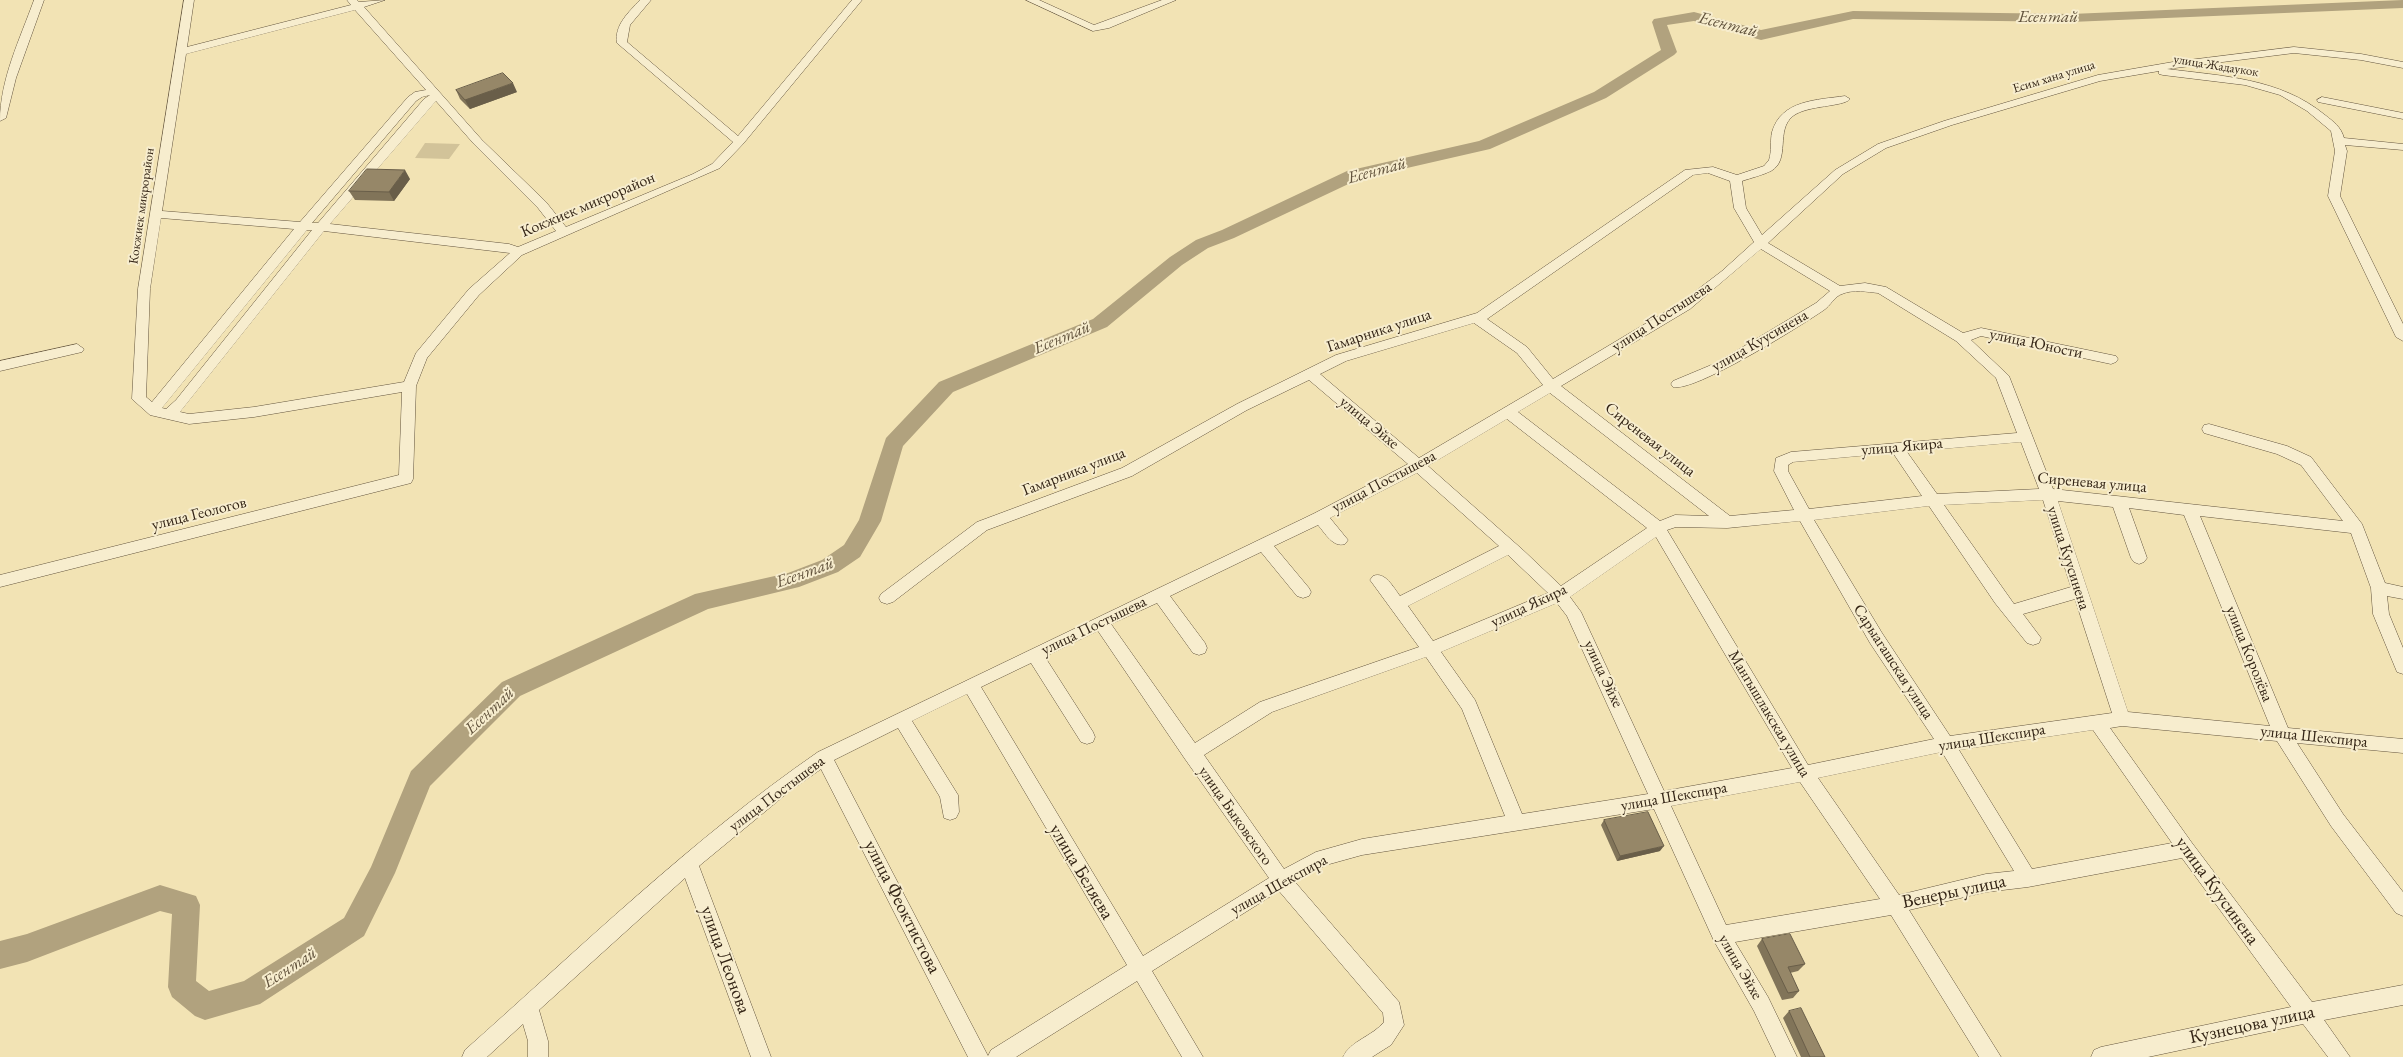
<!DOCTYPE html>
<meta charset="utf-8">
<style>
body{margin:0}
canvas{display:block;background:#f2e3b4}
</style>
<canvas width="2403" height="1057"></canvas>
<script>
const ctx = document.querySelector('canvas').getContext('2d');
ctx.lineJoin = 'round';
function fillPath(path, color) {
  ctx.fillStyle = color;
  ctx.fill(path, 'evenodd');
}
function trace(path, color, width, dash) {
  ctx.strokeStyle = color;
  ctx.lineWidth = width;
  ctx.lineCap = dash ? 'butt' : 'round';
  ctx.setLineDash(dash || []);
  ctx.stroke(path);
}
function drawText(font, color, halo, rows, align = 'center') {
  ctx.font = font + ' "EB Garamond",serif';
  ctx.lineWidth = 4;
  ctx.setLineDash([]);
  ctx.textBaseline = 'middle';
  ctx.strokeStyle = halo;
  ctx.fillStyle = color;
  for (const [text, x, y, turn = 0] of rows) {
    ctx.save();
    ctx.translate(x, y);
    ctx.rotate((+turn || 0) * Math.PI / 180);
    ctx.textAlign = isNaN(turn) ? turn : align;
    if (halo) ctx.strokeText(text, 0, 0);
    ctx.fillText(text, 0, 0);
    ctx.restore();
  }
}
fillPath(new Path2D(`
 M 425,143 L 460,144 L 449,159 L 415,158 Z`), '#d2c399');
fillPath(new Path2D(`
 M 2403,0 L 2403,8 L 2071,22 L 1853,19 L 1761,40 L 1694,21 L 1667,25 L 1677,52 L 1674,55 L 1606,98 L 1490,149 L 1359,179 L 1234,238 L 1208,248 L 1182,265 L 1107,327 L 953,392 L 903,446 L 881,521 L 860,557 L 838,572 L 799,587 L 708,609 L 520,696 L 430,786 L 395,873 L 364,936 L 260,1004 L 205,1020 L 195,1016 L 172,997 L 168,987 L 172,914 L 160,911 L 27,962 L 0,969 L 0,941 L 27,934 L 160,885 L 196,896 L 200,905 L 196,981 L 209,991 L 244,981 L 344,918 L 371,867 L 411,771 L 502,682 L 695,594 L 788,573 L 822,560 L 844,545 L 859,520 L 886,438 L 939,382 L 1093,319 L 1170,257 L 1196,240 L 1222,230 L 1347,171 L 1479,141 L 1594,92 L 1661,50 L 1652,22 L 1654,19 L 1694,12 L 1761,30 L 1853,11 L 2071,14 Z`), '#b1a27e');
const minor = new Path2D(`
 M 34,0 L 44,0 L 16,78 L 6,118 L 0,121 C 0,79 20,39 34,0 Z
 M 184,0 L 194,0 L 187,47 L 351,5 L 347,0 L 357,0 L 359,2 L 385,0 L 364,7 L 482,140 L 546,202 L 566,227 L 693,174 L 712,164 L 733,142 L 617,43 C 614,25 629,12 640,0 L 651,0 L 630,25 L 627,42 L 738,136 L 852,0 L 862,0 L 743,144 L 720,168 L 522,255 L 479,295 L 427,358 L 416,386 L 413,479 L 411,483 L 0,587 L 0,575 L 399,475 L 402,392 L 254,417 L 189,424 L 150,415 L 132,399 L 138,289 ZM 355,10 L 426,90 L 415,92 L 408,97 L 300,222 L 162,211 L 186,54 ZM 430,95 L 424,99 L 318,223 L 312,223 L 416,101 L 422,97 ZM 436,101 L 474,144 L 538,208 L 556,231 L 518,247 L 509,244 L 330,224 ZM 161,218 L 294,229 L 152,402 L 146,397 L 150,289 ZM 307,230 L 312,230 L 176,400 L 166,409 L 162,408 ZM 324,231 L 510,253 L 469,289 L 416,353 L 404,382 L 254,407 L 189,414 L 180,412 Z
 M 1026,0 L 1039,0 L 1094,25 L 1162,0 L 1176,0 L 1109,28 L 1093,31 Z
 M 2294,47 L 2361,54 L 2403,62 L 2403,68 L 2361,60 L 2294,53 L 2167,69 C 2222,76 2280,78 2325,115 C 2334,122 2341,127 2344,138 L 2403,144 L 2403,150 L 2345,145 L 2347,151 L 2340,196 L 2403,324 L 2403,341 L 2396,337 L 2328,196 L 2335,151 L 2331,131 L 2307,111 L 2280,95 L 2245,85 L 2163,75 L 2159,74 L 2159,71 L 2100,81 L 1952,125 L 1886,148 L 1843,174 L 1768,243 L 1840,286 L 1865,283 L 1886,287 L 1963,333 L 1981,328 L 2116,356 L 2118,359 L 2116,362 L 2111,364 L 1981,336 L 1971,340 L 2009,376 L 2053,489 L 2343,521 L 2301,465 L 2277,454 L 2204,433 L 2202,429 L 2204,425 L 2209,424 L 2287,446 L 2311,457 L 2362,524 L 2385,583 L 2403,587 L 2403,599 L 2387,596 L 2389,614 L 2403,648 L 2403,674 L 2397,672 L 2373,614 L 2371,588 L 2351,533 L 2200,516 L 2288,728 L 2403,739 L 2403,753 L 2297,743 L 2343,814 L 2403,892 L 2403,916 L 2396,913 L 2331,826 L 2277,741 L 2122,726 L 2110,728 L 2192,843 L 2312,1002 L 2403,985 L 2403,1005 L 2324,1020 L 2350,1057 L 2328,1057 L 2303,1024 L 2148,1057 L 2091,1057 L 2094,1050 L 2101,1047 L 2291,1007 L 2182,858 L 2028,887 L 1986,892 L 1909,910 L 2001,1057 L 1979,1057 L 1891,915 L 1735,942 L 1768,997 L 1797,1057 L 1776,1057 L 1754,1011 L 1714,941 L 1654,809 L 1362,855 L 1326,865 L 1295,882 L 1399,1002 L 1404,1025 L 1391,1045 L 1372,1057 L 1343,1057 C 1350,1041 1373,1036 1384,1022 L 1383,1013 L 1279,891 L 1152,971 L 1203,1057 L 1182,1057 L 1137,981 L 1016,1057 L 968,1057 L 821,769 L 790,791 L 699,866 L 771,1057 L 751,1057 L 685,878 L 539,1010 L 548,1041 L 548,1057 L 528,1057 L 528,1041 L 523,1024 L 487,1057 L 462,1057 L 465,1050 C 580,948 692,839 818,752 L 1315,513 L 1408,464 L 1309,380 L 1247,410 L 1132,476 L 987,530 L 893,602 L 887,604 L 881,602 L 879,598 L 881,594 L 977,522 L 1122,468 L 1237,404 L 1336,355 L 1477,313 L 1685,170 L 1713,167 L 1737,175 L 1764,166 L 1769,160 C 1772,151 1770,141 1772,132 C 1781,100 1817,100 1845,96 L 1850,99 C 1844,107 1807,105 1793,116 C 1775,130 1791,160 1771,171 C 1763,175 1751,178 1742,181 L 1746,208 L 1762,235 L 1835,170 L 1878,144 L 1944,121 L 2098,75 L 2173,62 ZM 1708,173 L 1730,181 L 1734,208 L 1754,242 L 1722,271 L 1680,303 L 1553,379 L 1527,347 L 1487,319 L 1693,175 ZM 1761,249 L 1830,291 L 1816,303 L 1716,363 L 1673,381 L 1671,384 L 1673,387 C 1694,393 1802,325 1824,310 C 1830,306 1835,296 1842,294 C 1853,289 1868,292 1878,293 L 1956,341 L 1996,378 L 2017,433 L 1791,452 L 1776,458 L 1774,471 L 1794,510 L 1730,516 L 1561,386 L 1690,309 ZM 1474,323 L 1517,353 L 1543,385 L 1419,458 L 1320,374 L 1346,361 ZM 1550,393 L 1709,516 L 1675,515 L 1660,521 L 1518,412 ZM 1507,419 L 1647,528 L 1561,586 L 1523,550 L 1428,466 ZM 2021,442 L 2039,489 L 1937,494 L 1907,452 ZM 1893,453 L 1922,496 L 1809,509 L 1788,471 L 1788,465 L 1793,462 ZM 1417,473 L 1499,546 L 1400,596 C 1393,587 1385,571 1373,576 L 1370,580 L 1373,584 L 1419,647 L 1260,702 L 1195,743 L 1111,624 L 1157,603 L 1193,653 L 1199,655 L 1205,653 L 1207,648 L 1205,643 L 1170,596 L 1261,552 L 1297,596 L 1303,598 L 1309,596 L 1311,592 L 1309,588 L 1274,546 L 1318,525 C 1325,533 1333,548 1345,544 L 1348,540 L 1330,518 ZM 2043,500 L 2071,587 L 2014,604 L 1944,505 ZM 2058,501 L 2113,507 L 2131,558 L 2134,562 L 2139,564 L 2144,562 L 2147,558 L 2129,508 L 2184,515 L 2270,726 L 2128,712 ZM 1929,506 L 1995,603 L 2027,643 L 2033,645 L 2039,643 L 2041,638 L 2023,614 L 2075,599 L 2112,713 L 1950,736 L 1882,633 L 1814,520 ZM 1800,521 L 1870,643 L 1934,739 L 1808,765 L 1667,530 L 1676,527 L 1727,528 ZM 1656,537 L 1792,768 L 1664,791 L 1581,612 L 1570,597 ZM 1508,555 L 1548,593 L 1433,641 L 1408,606 ZM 1557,603 L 1567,616 L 1648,794 L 1522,814 L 1475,700 L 1441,652 ZM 1098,631 L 1185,759 L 1269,878 L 1143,956 L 981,687 L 1031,663 L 1081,742 L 1087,744 L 1093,742 L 1095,737 L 1093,732 L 1045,657 ZM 1426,657 L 1462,709 L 1505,816 L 1362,839 L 1316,852 L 1284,869 L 1204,755 L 1272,712 ZM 967,694 L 1127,965 L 991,1050 L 988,1056 L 834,760 L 898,728 L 940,797 L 944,818 L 950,820 L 956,818 L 959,812 L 958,795 L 912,721 ZM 2093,730 L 2172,843 L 2032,869 L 1959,750 ZM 1942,752 L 2014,871 L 1986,874 L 1899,895 L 1818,778 ZM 1800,782 L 1880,899 L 1726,925 L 1671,806 Z
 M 2322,97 L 2403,113 L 2403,119 L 2318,102 L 2317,100 Z
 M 77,344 L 84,349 L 82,352 L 0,371 L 0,361 Z`);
trace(minor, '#63543d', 1);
fillPath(minor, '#f7edce');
fillPath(new Path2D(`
 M 456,90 L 517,92 L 470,109 L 460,99 Z
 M 410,179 L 394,201 L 355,200 L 349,191 Z
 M 1604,820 L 1660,851 L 1617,861 L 1601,825 Z
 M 1762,939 L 1805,964 L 1798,971 L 1790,973 L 1799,991 L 1793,998 L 1782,1000 L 1757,946 Z
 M 1789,1011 L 1825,1057 L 1801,1057 L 1783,1018 Z`), '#817459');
fillPath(new Path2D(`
 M 513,83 L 517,92 L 470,109 L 465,100 Z
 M 405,170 L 410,179 L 394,201 L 389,192 Z
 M 1664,846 L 1660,851 L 1617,861 L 1620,856 Z`), '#695e49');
const building = new Path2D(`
 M 503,73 L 513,83 L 465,100 L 456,90 Z
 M 367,169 L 405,170 L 389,192 L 349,191 Z
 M 1648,812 L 1664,846 L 1620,856 L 1604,820 Z
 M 1790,934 L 1805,964 L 1788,967 L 1799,991 L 1788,993 L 1762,939 Z
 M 1801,1008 L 1825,1057 L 1810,1057 L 1789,1011 Z`);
fillPath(building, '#968768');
trace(building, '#695e49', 1);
drawText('13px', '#332415', '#f7edce', [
 ["улица Жадаукок",2216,66,9],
 ["Есим хана улица",2054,77,-17],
 ["Кокжиек микрорайон",142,206,-82]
]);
drawText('16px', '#332415', '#f7edce', [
 ["Кокжиек микрорайон",588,205,-23],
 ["улица Постышева",1662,317,-33],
 ["Гамарника улица",1379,331,-18],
 ["улица Куусинена",1760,341,-30],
 ["улица Юности",2036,344,12],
 ["улица Эйхе",1369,423,40],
 ["Сиреневая улица",1650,440,38],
 ["улица Якира",1902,447,-5],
 ["Гамарника улица",1074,472,-21],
 ["улица Постышева",1384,482,-28],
 ["Сиреневая улица",2092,483,5],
 ["улица Геологов",199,514,-14],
 ["улица Куусинена",2068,558,72],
 ["улица Якира",1529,606,-25],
 ["улица Постышева",1094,626,-26],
 ["улица Королёва",2249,654,68],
 ["Сарыагашская улица",1893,662,57],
 ["улица Эйхе",1603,674,65],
 ["Мангышлакская улица",1769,714,59],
 ["улица Шекспира",2314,737,6],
 ["улица Шекспира",1992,738,-9],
 ["улица Постышева",777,794,-37],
 ["улица Шекспира",1674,797,-10],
 ["улица Быковского",1235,816,55],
 ["улица Шекспира",1279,885,-29],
 ["улица Эйхе",1740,967,60]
]);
drawText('italic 17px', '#5f503a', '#f7edce', [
 ["Есентай",2048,17],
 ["Есентай",1728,25,14],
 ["Есентай",1377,171,-15],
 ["Есентай",1062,338,-23],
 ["Есентай",805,573,-20],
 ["Есентай",490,711,-43],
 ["Есентай",290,968,-33]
]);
drawText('19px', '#332415', '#f7edce', [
 ["улица Беляева",1081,872,59],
 ["улица Куусинена",2217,891,54],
 ["Венеры улица",1954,892,-12],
 ["улица Феоктистова",902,907,63],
 ["улица Леонова",725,960,70],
 ["Кузнецова улица",2252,1025,-12]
]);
</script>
